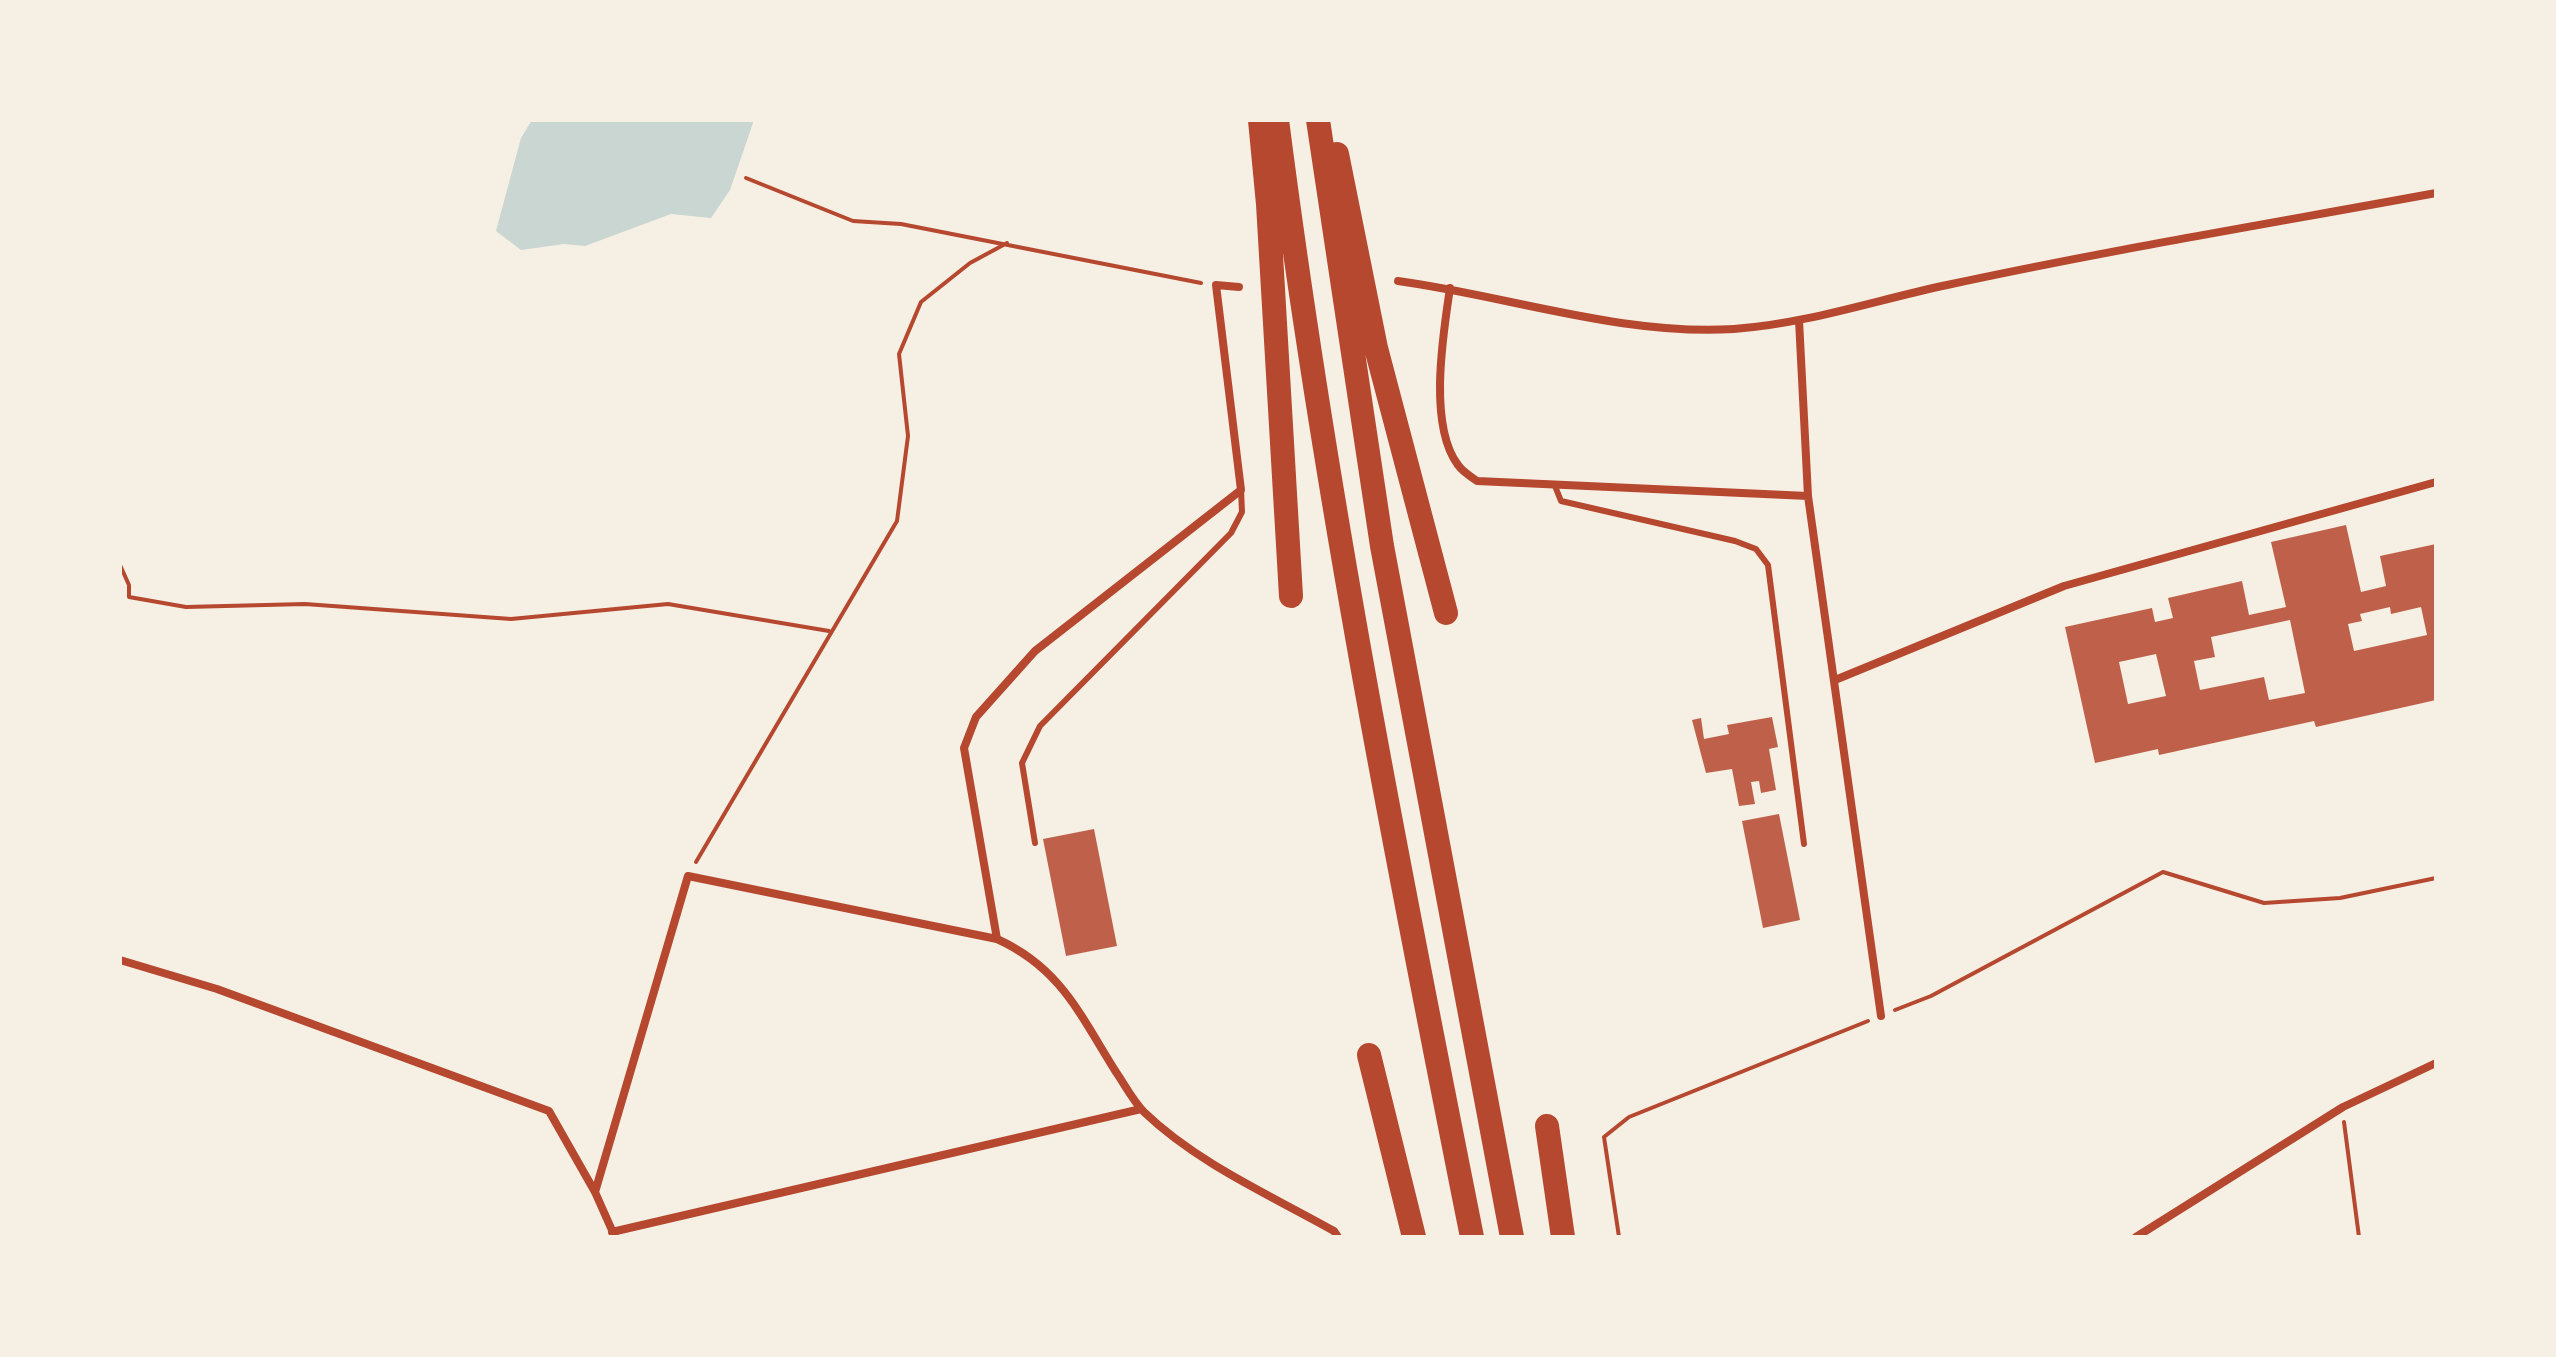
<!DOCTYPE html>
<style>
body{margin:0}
#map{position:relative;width:2556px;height:1357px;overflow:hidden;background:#f6efe4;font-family:"Roboto Condensed",sans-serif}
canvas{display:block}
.frame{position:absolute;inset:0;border:122px solid #f6efe4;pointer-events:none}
</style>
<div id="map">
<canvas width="2556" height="1357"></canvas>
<div class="frame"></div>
</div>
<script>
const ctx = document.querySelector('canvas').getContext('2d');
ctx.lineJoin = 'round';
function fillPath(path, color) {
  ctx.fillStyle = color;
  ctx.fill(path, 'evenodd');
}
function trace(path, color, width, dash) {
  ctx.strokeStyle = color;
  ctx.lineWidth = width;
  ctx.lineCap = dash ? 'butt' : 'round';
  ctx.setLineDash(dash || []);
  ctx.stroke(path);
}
fillPath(new Path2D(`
 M 532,120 L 754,120 L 730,190 L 711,218 L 671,214 L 585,246 L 564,244 L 521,250 L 496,231 L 521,138 Z`), '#c9d6d2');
fillPath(new Path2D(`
 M 2346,525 L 2361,592 L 2386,586 L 2380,556 L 2436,544 L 2436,700 L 2316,727 L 2314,721 L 2159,755 L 2158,749 L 2095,763 L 2065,627 L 2152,608 L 2155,622 L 2173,618 L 2168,598 L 2242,581 L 2249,615 L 2286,607 L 2271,542 ZM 2390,607 L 2391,614 L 2421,607 L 2427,635 L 2354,651 L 2348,624 L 2362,621 L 2360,614 ZM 2290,620 L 2305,693 L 2269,700 L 2264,677 L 2200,690 L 2194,661 L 2215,657 L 2211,637 ZM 2156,654 L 2166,696 L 2128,704 L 2119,662 Z
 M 1772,717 L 1778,747 L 1769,749 L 1776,790 L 1761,793 L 1759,781 L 1751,782 L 1755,804 L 1739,806 L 1732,769 L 1706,773 L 1692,720 L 1701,718 L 1704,739 L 1729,734 L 1727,725 Z
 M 1779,814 L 1800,920 L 1763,928 L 1742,821 Z
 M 1094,829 L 1117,946 L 1066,956 L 1043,839 Z`), '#bf614a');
trace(new Path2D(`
 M 746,178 L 853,221 L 901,224 L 1201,283
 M 120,565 L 129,585 L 129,597 L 186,607 L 305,604 L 511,619 L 668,604 L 829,631
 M 696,862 L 897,521 L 908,436 L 899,354 L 921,302 L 970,263 L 1007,243
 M 1895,1010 L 1931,996 L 2163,872 L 2264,903 L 2340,898 L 2436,878
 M 2344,1122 L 2359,1237
 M 1619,1237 L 1604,1137 L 1629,1117 L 1868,1021`), '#b5482f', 4);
trace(new Path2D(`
 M 1555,486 L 1561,501 L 1735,541 L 1756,549 L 1768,565 L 1804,844
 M 1035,843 L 1022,763 L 1040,726 L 1231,533 L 1242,512 L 1241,490`), '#b5482f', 6);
trace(new Path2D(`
 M 1398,281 C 1508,296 1622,336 1734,329 C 1806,324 1876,300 1947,285 C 2109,250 2273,223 2436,193
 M 1450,288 C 1443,335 1428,425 1458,465 C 1462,471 1471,477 1477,481 L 1808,496
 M 1799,320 L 1808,496 L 1881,1016
 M 1835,680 L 2064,586 L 2436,482
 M 997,939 L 964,748 L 976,717 L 1035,651 L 1241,490 L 1216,285 L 1239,287
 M 120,960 L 217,989 L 549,1111 L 595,1192 L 615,1237
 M 595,1192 L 688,876 L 997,939 C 1061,968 1080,1015 1116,1072 C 1125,1085 1133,1101 1144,1112 C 1197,1163 1270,1195 1334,1231 L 1338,1237
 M 612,1232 L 1141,1109
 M 2136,1237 L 2343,1107 L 2436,1063`), '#b5482f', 8);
trace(new Path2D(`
 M 1260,120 L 1268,204 L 1291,596
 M 1277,120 C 1325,495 1398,866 1472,1237
 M 1318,120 L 1382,546 L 1512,1237
 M 1337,154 L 1376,348 L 1446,613
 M 1369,1055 L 1414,1237
 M 1547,1126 L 1563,1237`), '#b5482f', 24);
</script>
